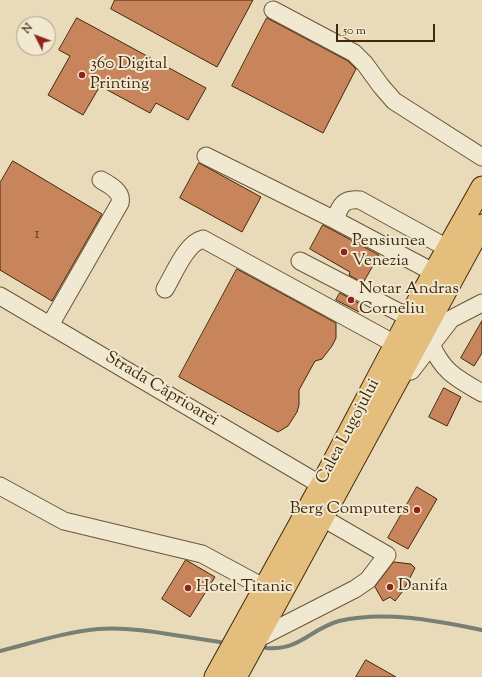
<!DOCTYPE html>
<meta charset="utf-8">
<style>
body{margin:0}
#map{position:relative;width:482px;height:677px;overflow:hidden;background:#e9dbba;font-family:"Sorts Mill Goudy",serif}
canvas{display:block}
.north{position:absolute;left:16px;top:16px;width:40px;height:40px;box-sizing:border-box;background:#f1e8d2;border:1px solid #ab9c82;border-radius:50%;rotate:312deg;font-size:11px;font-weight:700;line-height:16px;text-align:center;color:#41290a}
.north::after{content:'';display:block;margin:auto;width:14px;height:18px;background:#8f2418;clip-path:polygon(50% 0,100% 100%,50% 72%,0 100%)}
.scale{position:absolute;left:336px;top:24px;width:99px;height:18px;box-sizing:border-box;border:2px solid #41290a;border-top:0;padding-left:5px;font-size:12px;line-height:14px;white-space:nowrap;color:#41290a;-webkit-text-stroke:3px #f1e8d2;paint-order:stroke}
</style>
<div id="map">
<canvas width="482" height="677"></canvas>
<div class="north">N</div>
<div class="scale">50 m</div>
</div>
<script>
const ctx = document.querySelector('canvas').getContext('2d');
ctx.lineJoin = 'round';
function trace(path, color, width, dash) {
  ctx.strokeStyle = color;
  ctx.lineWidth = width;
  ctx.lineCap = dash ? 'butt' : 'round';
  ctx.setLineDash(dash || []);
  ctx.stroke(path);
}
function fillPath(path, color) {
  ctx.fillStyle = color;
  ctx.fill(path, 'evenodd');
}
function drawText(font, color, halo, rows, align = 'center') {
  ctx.font = font + ' "Sorts Mill Goudy",serif';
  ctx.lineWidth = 4;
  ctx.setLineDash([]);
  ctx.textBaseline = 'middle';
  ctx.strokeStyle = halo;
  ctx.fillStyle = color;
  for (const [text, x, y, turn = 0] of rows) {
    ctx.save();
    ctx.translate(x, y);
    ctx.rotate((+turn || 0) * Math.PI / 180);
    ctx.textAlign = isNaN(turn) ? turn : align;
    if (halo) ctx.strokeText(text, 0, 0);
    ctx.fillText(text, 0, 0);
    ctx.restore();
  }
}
trace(new Path2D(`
 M 266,648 C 300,651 310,629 339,621 C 385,610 437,621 482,630
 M 0,651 C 32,643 65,632 98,629 C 138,626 180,637 220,642`), '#787f74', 4);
const building = new Path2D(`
 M 115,0 L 253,0 L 217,67 L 111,9 Z
 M 77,18 L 206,88 L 188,120 L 156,103 L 150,113 L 100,86 L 83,115 L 48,95 L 70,56 L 59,50 Z
 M 267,18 L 348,61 L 356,69 L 323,133 L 232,86 Z
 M 13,161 L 102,214 L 52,301 L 0,270 L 0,183 Z
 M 199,163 L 261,197 L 242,232 L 180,198 Z
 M 323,225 L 379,255 L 363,283 L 349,275 L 350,272 L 310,249 Z
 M 237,269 L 336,323 L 336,338 L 332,346 L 322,359 L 315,361 L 299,390 L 299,405 L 297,412 L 288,426 L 278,432 L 179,377 Z
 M 340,293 L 362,305 L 359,312 L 336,300 Z
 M 482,321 L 482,353 L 474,366 L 461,358 Z
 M 444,388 L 461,397 L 447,426 L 429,417 Z
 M 417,487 L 437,499 L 408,549 L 388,538 Z
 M 186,560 L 215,577 L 190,617 L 162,599 Z
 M 394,562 L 411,564 L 415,568 L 403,591 L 395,601 L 390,597 L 383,601 L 375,587 Z
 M 366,660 L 396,677 L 356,677 Z`);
fillPath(building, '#c8855b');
trace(building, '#41290a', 1);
const minor = new Path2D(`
 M 273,10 L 354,53 L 365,64 L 381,86 L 394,101 L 482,157
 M 206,156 L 335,220 L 435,273
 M 335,220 C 340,205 344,198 360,200 L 449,249
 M 300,261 L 410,318
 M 165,289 C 174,274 186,243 203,239 L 395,344
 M 0,296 L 321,485
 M 50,325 L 120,203 C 123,192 110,185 101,180
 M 431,344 C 443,372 456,378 482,393
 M 411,371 L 451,319 L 482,303
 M 0,486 L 64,521 L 202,554 L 265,588
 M 257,639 L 355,589 L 368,580 L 387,555 L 323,518`);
const major = new Path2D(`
 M 215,677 L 321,485 L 419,299 L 482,187
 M 236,677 L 482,225`);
trace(minor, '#6b5636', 19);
trace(major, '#41290a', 23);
trace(minor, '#f1e8d2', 17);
trace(major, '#e4be7d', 21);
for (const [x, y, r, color] of [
 [82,75,4,"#8f2418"],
 [344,252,4,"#8f2418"],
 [351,300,4,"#8f2418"],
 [417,510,4,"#8f2418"],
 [390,587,4,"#8f2418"],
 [188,588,4,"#8f2418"]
]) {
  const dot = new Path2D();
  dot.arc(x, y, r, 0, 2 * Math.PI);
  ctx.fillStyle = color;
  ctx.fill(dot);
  trace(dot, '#f1e8d2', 1.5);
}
drawText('15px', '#63401e', null, [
 ["1",37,235]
]);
drawText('17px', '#41290a', '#f1e8d2', [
 ["360 Digital",90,65],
 ["Printing",90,85],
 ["Pensiunea",352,242],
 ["Venezia",352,262],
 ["Notar Andras",359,290],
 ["Corneliu",359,310],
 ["Berg Computers",409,510,"right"],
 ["Danifa",398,587],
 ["Hotel Titanic",196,588]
], 'left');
drawText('17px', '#41290a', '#f1e8d2', [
 ["Strada Căprioarei",161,390,31],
 ["Calea Lugojului",349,432,-62]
]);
</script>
